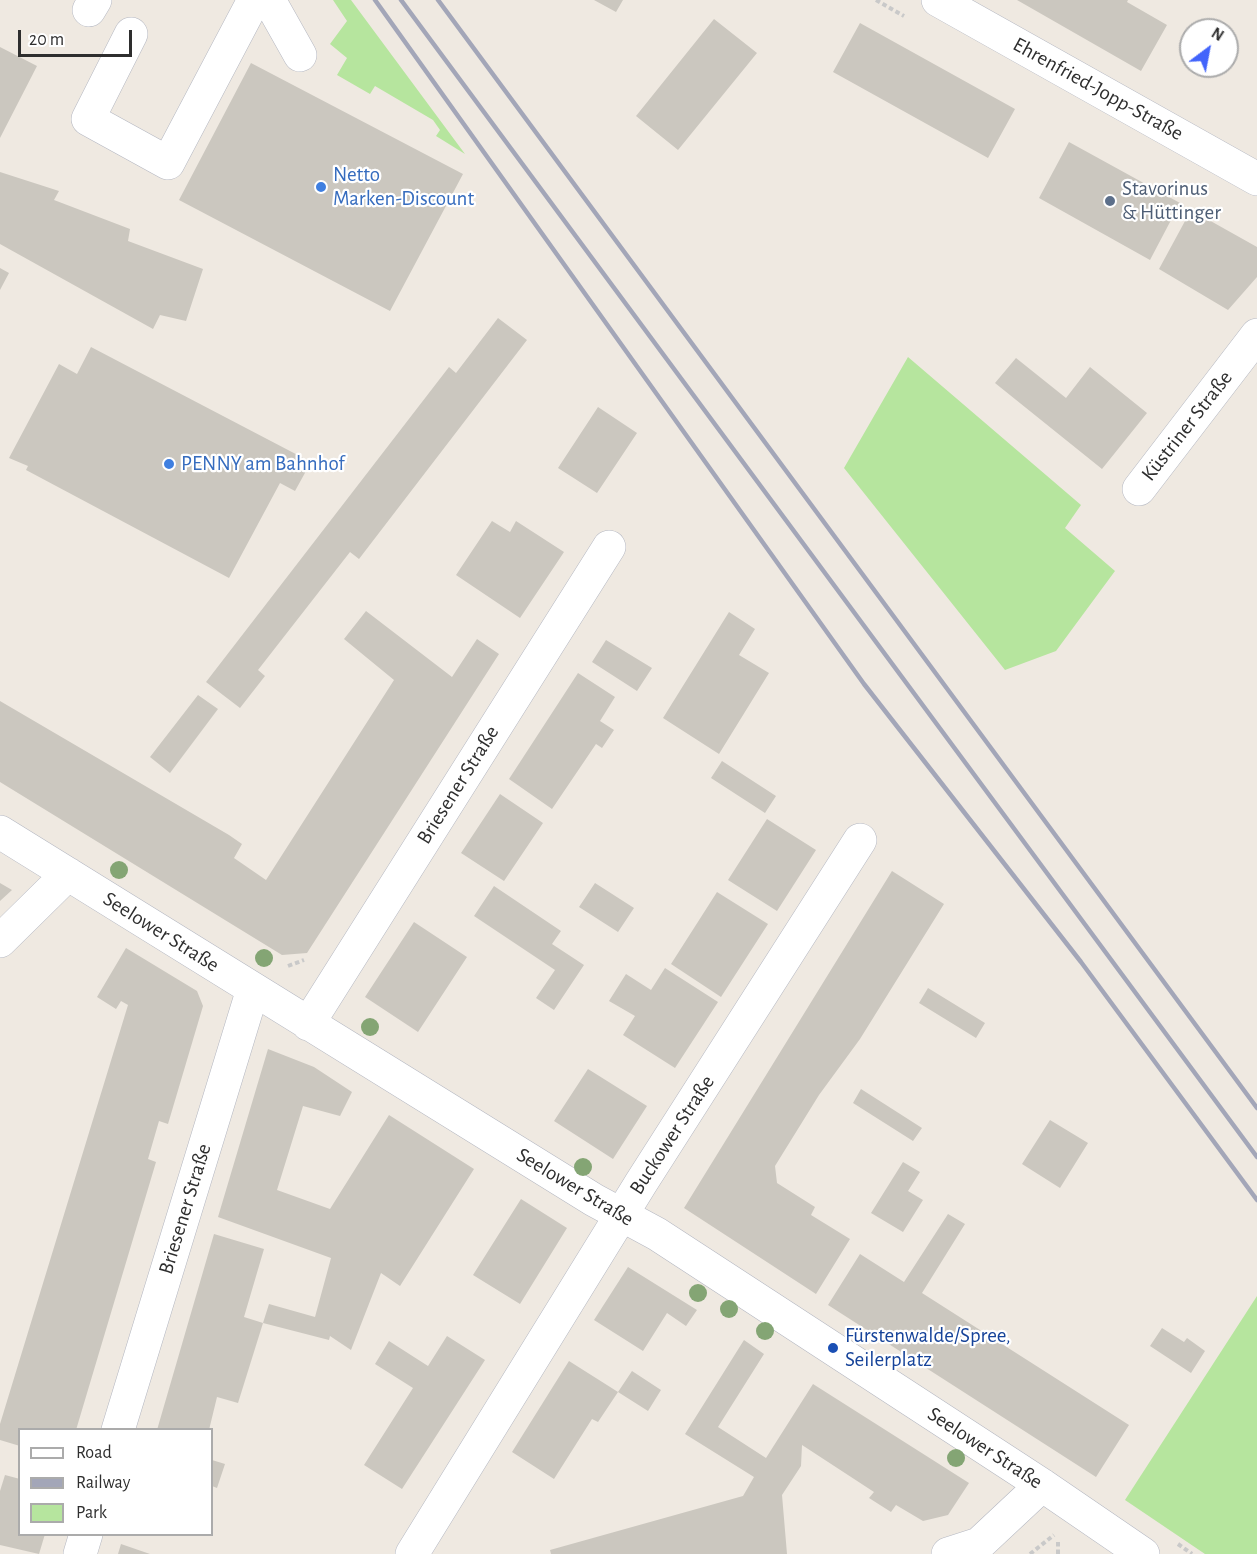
<!DOCTYPE html>
<meta charset="utf-8">
<style>
body{margin:0}
#map{position:relative;width:1257px;height:1554px;overflow:hidden;background:#efe9e1;font-family:"Alegreya Sans",sans-serif}
canvas{display:block}
.legend{position:absolute;left:18px;top:1428px;width:195px;height:108px;box-sizing:border-box;background:#fff;border:2px solid #ababab;margin:0;padding:8px 10px;list-style:none;font-size:18px;color:#2e2e2e}
.legend li{display:flex;align-items:center;gap:12px;height:30px}
.legend b{width:30px;border:2px solid #ababab}
.north{position:absolute;left:1179px;top:18px;width:60px;height:60px;box-sizing:border-box;background:#fff;border:2px solid #ababab;border-radius:50%;rotate:32deg;font-size:16px;font-weight:700;line-height:24px;text-align:center;color:#2e2e2e}
.north::after{content:'';display:block;margin:auto;width:21px;height:27px;background:#4264fb;clip-path:polygon(50% 0,100% 100%,50% 72%,0 100%)}
.scale{position:absolute;left:18px;top:30px;width:114px;height:27px;box-sizing:border-box;border:3px solid #2e2e2e;border-top:0;padding-left:8px;font-size:18px;line-height:21px;white-space:nowrap;color:#2e2e2e;-webkit-text-stroke:4px #fff;paint-order:stroke}
</style>
<div id="map">
<canvas width="1257" height="1554"></canvas>
<ul class="legend">
<li><b style="height:8px;background:#fff"></b>Road</li>
<li><b style="height:8px;background:#a3a6b8"></b>Railway</li>
<li><b style="height:16px;background:#b6e59e"></b>Park</li>
</ul>
<div class="north">N</div>
<div class="scale">20 m</div>
</div>
<script>
const ctx = document.querySelector('canvas').getContext('2d');
ctx.lineJoin = 'round';
function fillPath(path, color) {
  ctx.fillStyle = color;
  ctx.fill(path, 'evenodd');
}
function trace(path, color, width, dash) {
  ctx.strokeStyle = color;
  ctx.lineWidth = width;
  ctx.lineCap = dash ? 'butt' : 'round';
  ctx.setLineDash(dash || []);
  ctx.stroke(path);
}
function drawText(font, color, halo, rows, align = 'center') {
  ctx.font = font + ' "Alegreya Sans",sans-serif';
  ctx.lineWidth = 4.5;
  ctx.setLineDash([]);
  ctx.textBaseline = 'middle';
  ctx.strokeStyle = halo;
  ctx.fillStyle = color;
  for (const [text, x, y, turn = 0] of rows) {
    ctx.save();
    ctx.translate(x, y);
    ctx.rotate((+turn || 0) * Math.PI / 180);
    ctx.textAlign = isNaN(turn) ? turn : align;
    if (halo) ctx.strokeText(text, 0, 0);
    ctx.fillText(text, 0, 0);
    ctx.restore();
  }
}
fillPath(new Path2D(`
 M 333,0 L 351,0 L 465,154 L 436,136 L 440,130 L 433,120 L 375,86 L 370,94 L 337,75 L 347,58 L 330,44 L 347,21 Z
 M 908,357 L 1081,505 L 1065,528 L 1115,571 L 1056,651 L 1005,670 L 844,468 Z
 M 1257,1296 L 1257,1554 L 1205,1554 L 1125,1500 Z`), '#b6e59e');
fillPath(new Path2D(`
 M 594,0 L 623,0 L 616,12 Z
 M 1017,0 L 1128,0 L 1127,2 L 1167,25 L 1141,71 Z
 M 714,19 L 757,53 L 678,150 L 636,116 Z
 M 860,23 L 1015,109 L 988,158 L 833,72 Z
 M 0,47 L 37,66 L 0,138 Z
 M 251,63 L 463,174 L 390,311 L 179,200 Z
 M 1069,142 L 1180,203 L 1150,260 L 1039,198 Z
 M 0,172 L 59,191 L 54,200 L 130,229 L 128,241 L 203,269 L 186,321 L 160,315 L 153,329 L 0,244 Z
 M 1191,210 L 1257,247 L 1257,277 L 1228,310 L 1159,269 Z
 M 0,268 L 9,273 L 0,290 Z
 M 498,318 L 527,340 L 359,559 L 350,552 L 258,670 L 265,676 L 240,708 L 206,682 L 449,367 L 456,373 Z
 M 91,347 L 311,462 L 295,491 L 280,483 L 229,578 L 26,470 L 28,466 L 9,458 L 59,364 L 77,374 Z
 M 1016,358 L 1066,398 L 1090,367 L 1147,413 L 1102,469 L 995,383 Z
 M 598,407 L 637,433 L 597,493 L 558,468 Z
 M 492,521 L 510,532 L 516,521 L 564,552 L 520,618 L 456,575 Z
 M 366,611 L 452,677 L 477,639 L 499,654 L 307,953 L 282,955 L 0,782 L 0,701 L 229,835 L 242,844 L 234,858 L 266,880 L 394,680 L 344,639 Z
 M 729,612 L 755,629 L 739,655 L 769,673 L 719,754 L 663,718 Z
 M 606,640 L 652,668 L 637,691 L 592,662 Z
 M 578,673 L 615,697 L 600,721 L 614,730 L 602,748 L 596,744 L 552,809 L 509,779 Z
 M 198,695 L 218,709 L 170,773 L 150,757 Z
 M 722,761 L 776,796 L 765,813 L 711,778 Z
 M 500,794 L 543,823 L 504,881 L 461,853 Z
 M 767,819 L 816,850 L 777,911 L 728,880 Z
 M 892,871 L 944,904 L 860,1039 L 819,1095 L 775,1166 L 777,1183 L 815,1207 L 811,1215 L 850,1239 L 816,1294 L 684,1208 Z
 M 0,883 L 12,890 L 0,901 Z
 M 595,883 L 634,908 L 618,932 L 579,907 Z
 M 494,886 L 561,931 L 552,944 L 584,965 L 554,1010 L 536,998 L 555,970 L 474,916 Z
 M 717,892 L 768,924 L 721,997 L 671,964 Z
 M 414,922 L 467,957 L 418,1032 L 365,997 Z
 M 126,948 L 197,991 L 203,1006 L 168,1124 L 159,1121 L 148,1159 L 156,1162 L 76,1430 L 20,1430 L 20,1446 L 0,1440 L 0,1424 L 128,1005 L 121,1001 L 116,1009 L 97,997 Z
 M 665,968 L 718,1002 L 675,1068 L 623,1035 L 635,1016 L 609,1001 L 626,974 L 651,990 Z
 M 928,988 L 985,1023 L 976,1038 L 919,1003 Z
 M 268,1049 L 314,1067 L 352,1092 L 340,1116 L 303,1106 L 277,1190 L 330,1209 L 389,1115 L 474,1169 L 400,1286 L 381,1273 L 351,1350 L 330,1336 L 329,1340 L 263,1323 L 269,1304 L 315,1317 L 331,1258 L 218,1217 Z
 M 588,1069 L 647,1106 L 613,1159 L 554,1121 Z
 M 861,1089 L 922,1128 L 913,1141 L 853,1103 Z
 M 1050,1120 L 1088,1143 L 1060,1188 L 1022,1164 Z
 M 903,1162 L 920,1172 L 908,1191 L 923,1200 L 903,1232 L 871,1213 Z
 M 521,1199 L 567,1228 L 520,1304 L 473,1275 Z
 M 948,1214 L 965,1224 L 922,1293 L 1129,1425 L 1096,1477 L 828,1305 L 860,1254 L 904,1282 Z
 M 214,1234 L 264,1249 L 244,1317 L 263,1323 L 238,1403 L 217,1397 L 209,1430 L 157,1430 Z
 M 628,1267 L 697,1310 L 686,1326 L 667,1313 L 643,1351 L 594,1320 Z
 M 1162,1328 L 1184,1342 L 1187,1338 L 1205,1351 L 1191,1373 L 1150,1346 Z
 M 447,1336 L 485,1360 L 402,1489 L 364,1465 L 413,1388 L 375,1364 L 389,1341 L 428,1366 Z
 M 744,1340 L 764,1354 L 718,1427 L 766,1458 L 813,1384 L 969,1483 L 948,1515 L 923,1521 L 896,1505 L 891,1512 L 869,1498 L 874,1492 L 802,1445 L 801,1466 L 782,1495 L 787,1554 L 551,1554 L 550,1550 L 743,1496 L 754,1477 L 685,1434 Z
 M 569,1361 L 618,1392 L 632,1371 L 661,1390 L 648,1411 L 618,1392 L 598,1422 L 592,1419 L 554,1479 L 512,1452 Z
 M 212,1460 L 225,1464 L 217,1488 L 212,1486 Z
 M 5,1475 L 20,1479 L 20,1534 L 45,1534 L 39,1554 L 0,1545 L 0,1491 Z
 M 121,1544 L 150,1554 L 118,1554 Z`), '#cbc7bf');
const minor = new Path2D(`
 M 269,0 L 300,55
 M 938,0 L 1257,179
 M 89,10 L 95,0
 M 131,34 L 88,119 L 168,163 L 254,0
 M 1139,489 L 1257,335
 M 0,832 L 594,1200 L 657,1234 L 1042,1485 L 1143,1554
 M 0,941 L 68,874
 M 308,1024 L 609,547
 M 118,1430 L 253,989
 M 80,1554 L 86,1534
 M 412,1554 L 641,1183 L 860,840
 M 948,1554 L 979,1544 L 1042,1485`);
trace(minor, '#b4b7c1', 34);
trace(new Path2D(`
 M 876,0 L 904,16
 M 288,966 L 304,960
 M 1178,1544 L 1192,1554
 M 1030,1554 L 1054,1535
 M 1058,1554 L 1058,1541`), '#c9c9c9', 4, [4.5, 3]);
trace(minor, '#fff', 33);
trace(new Path2D(`
 M 375,0 L 864,684 L 1081,962 L 1257,1200
 M 401,0 L 1257,1157
 M 438,0 L 1257,1108`), '#a3a6b8', 4.5);
ctx.fillStyle = '#84a574';
for (const [x, y] of [
 [119,870],
 [264,958],
 [370,1027],
 [583,1167],
 [698,1293],
 [729,1309],
 [765,1331],
 [956,1458]
]) {
  ctx.beginPath();
  ctx.arc(x, y, 9, 0, 2 * Math.PI);
  ctx.fill();
}
for (const [x, y, r, color] of [
 [321,187,6,"#3f7fe0"],
 [1110,201,6,"#5c6f8a"],
 [169,464,6,"#3f7fe0"],
 [833,1348,6,"#1a4fb4"]
]) {
  const dot = new Path2D();
  dot.arc(x, y, r, 0, 2 * Math.PI);
  ctx.fillStyle = color;
  ctx.fill(dot);
  trace(dot, '#fff', 2);
}
drawText('21px', '#2e2e2e', '#fff', [
 ["Ehrenfried-Jopp-Straße",1098,89,29],
 ["Küstriner Straße",1187,426,-52],
 ["Briesener Straße",458,785,-58],
 ["Seelower Straße",161,932,32],
 ["Buckower Straße",672,1135,-57],
 ["Seelower Straße",575,1187,31],
 ["Briesener Straße",185,1209,-73],
 ["Seelower Straße",985,1448,33]
]);
drawText('21px', '#366cbe', '#fff', [
 ["Netto",333,175],
 ["Marken-Discount",333,199],
 ["PENNY am Bahnhof",181,464]
], 'left');
drawText('21px', '#4e5e75', '#fff', [
 ["Stavorinus",1122,189],
 ["& Hüttinger",1122,213]
], 'left');
drawText('21px', '#164399', '#fff', [
 ["Fürstenwalde/Spree,",845,1336],
 ["Seilerplatz",845,1360]
], 'left');
</script>
